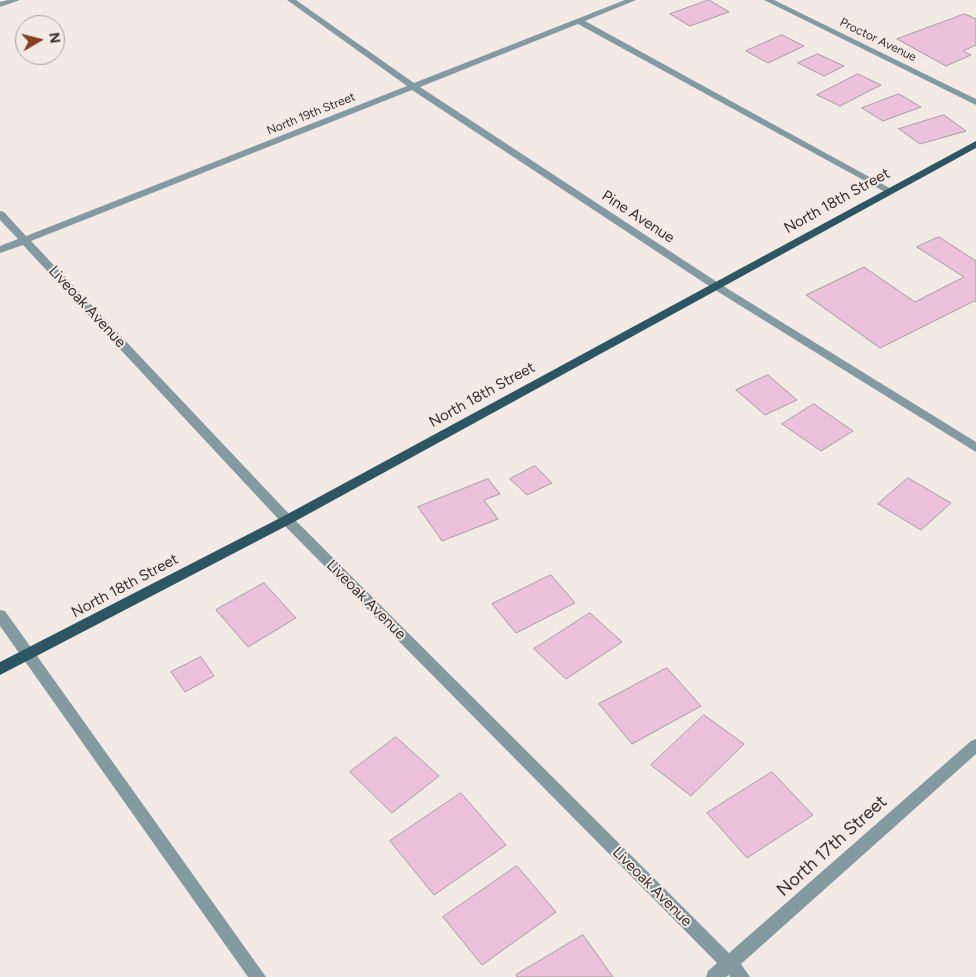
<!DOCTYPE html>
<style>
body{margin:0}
#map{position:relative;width:976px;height:977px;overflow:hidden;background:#f3eae6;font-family:Figtree,sans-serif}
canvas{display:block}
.north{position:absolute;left:15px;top:15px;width:50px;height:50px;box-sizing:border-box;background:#f3eae6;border:1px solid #a7a09c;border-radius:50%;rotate:82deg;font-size:14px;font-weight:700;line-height:20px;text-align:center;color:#34302e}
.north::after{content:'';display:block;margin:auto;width:18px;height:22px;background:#863d20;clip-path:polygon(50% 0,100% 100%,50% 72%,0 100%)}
</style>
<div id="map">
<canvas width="976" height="977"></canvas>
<div class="north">N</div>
</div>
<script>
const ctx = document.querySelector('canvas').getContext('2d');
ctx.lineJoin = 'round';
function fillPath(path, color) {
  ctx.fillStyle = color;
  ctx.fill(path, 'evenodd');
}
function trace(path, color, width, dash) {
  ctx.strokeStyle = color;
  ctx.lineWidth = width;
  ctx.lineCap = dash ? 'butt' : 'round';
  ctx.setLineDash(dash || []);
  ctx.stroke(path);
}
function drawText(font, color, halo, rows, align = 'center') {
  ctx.font = font + ' Figtree,sans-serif';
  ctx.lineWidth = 4;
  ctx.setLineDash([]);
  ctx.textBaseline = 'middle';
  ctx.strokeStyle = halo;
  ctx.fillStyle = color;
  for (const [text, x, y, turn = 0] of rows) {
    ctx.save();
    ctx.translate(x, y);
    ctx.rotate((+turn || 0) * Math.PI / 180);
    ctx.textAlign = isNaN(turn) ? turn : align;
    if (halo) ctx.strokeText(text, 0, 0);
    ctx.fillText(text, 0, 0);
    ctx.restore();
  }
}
const building = new Path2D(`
 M 709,0 L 729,12 L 690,26 L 670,14 Z
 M 965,14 L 976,19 L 976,45 L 963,51 L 971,55 L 946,66 L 897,39 Z
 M 782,35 L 804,46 L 768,63 L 746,51 Z
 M 818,54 L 844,66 L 824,76 L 798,63 Z
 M 858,74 L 881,85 L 840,106 L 817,95 Z
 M 899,94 L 921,107 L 883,121 L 862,108 Z
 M 944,115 L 966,131 L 920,144 L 899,129 Z
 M 939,237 L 976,261 L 976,302 L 974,301 L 880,348 L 806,295 L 864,267 L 915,302 L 964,277 L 917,247 Z
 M 768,375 L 797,400 L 765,415 L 736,390 Z
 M 814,404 L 853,431 L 821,451 L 782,424 Z
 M 535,466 L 552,483 L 527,495 L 510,479 Z
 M 908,478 L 951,503 L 921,530 L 878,504 Z
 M 488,479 L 500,494 L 484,500 L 498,519 L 442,541 L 418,507 Z
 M 551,575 L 575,603 L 516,633 L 492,604 Z
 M 264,583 L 296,618 L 248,647 L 216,610 Z
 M 590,613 L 622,642 L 566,679 L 534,649 Z
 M 201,657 L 214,676 L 185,692 L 171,672 Z
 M 667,668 L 701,706 L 632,744 L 599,704 Z
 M 704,715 L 744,744 L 691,796 L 651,765 Z
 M 396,737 L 439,776 L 392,813 L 350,772 Z
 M 772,772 L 813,815 L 747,858 L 707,813 Z
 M 461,793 L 506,845 L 434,895 L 390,841 Z
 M 517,866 L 556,912 L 482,965 L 443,917 Z
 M 583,935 L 613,977 L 517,977 L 516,975 Z`);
fillPath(building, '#ecc1dc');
trace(building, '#a49ca1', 1);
fillPath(new Path2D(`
 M 8,0 L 20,0 L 0,7 L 0,2 Z
 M 287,0 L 296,0 L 414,83 L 625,0 L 636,0 L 585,21 L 895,191 L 890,194 L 887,193 L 578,24 L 420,87 L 720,284 L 976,442 L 976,452 L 712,288 L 412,90 L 31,241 L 292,517 L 729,953 L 971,741 L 976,739 L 976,754 L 741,964 L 750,977 L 730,977 L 729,975 L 726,977 L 706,977 L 708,971 L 717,963 L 282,523 L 23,245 L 0,253 L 0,246 L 18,239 L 0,220 L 0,211 L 4,212 L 26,236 L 407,86 Z
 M 764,0 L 774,0 L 976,99 L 976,105 Z
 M 0,610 L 5,611 L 266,977 L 248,977 L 0,626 Z`), '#849aa1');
fillPath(new Path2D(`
 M 976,141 L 976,148 L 292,523 L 0,675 L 0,662 L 282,517 Z`), '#2d5663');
drawText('12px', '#34302e', '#f3eae6', [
 ["Proctor Avenue",878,40,26],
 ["North 19th Street",311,114,-22]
]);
drawText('15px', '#34302e', '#f3eae6', [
 ["North 18th Street",837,201,-29],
 ["Pine Avenue",638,217,33],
 ["Liveoak Avenue",87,307,47],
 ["North 18th Street",482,395,-29],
 ["North 18th Street",125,586,-28],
 ["Liveoak Avenue",366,600,45],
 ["Liveoak Avenue",652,887,45]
]);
drawText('18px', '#34302e', '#f3eae6', [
 ["North 17th Street",832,846,-42]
]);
</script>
